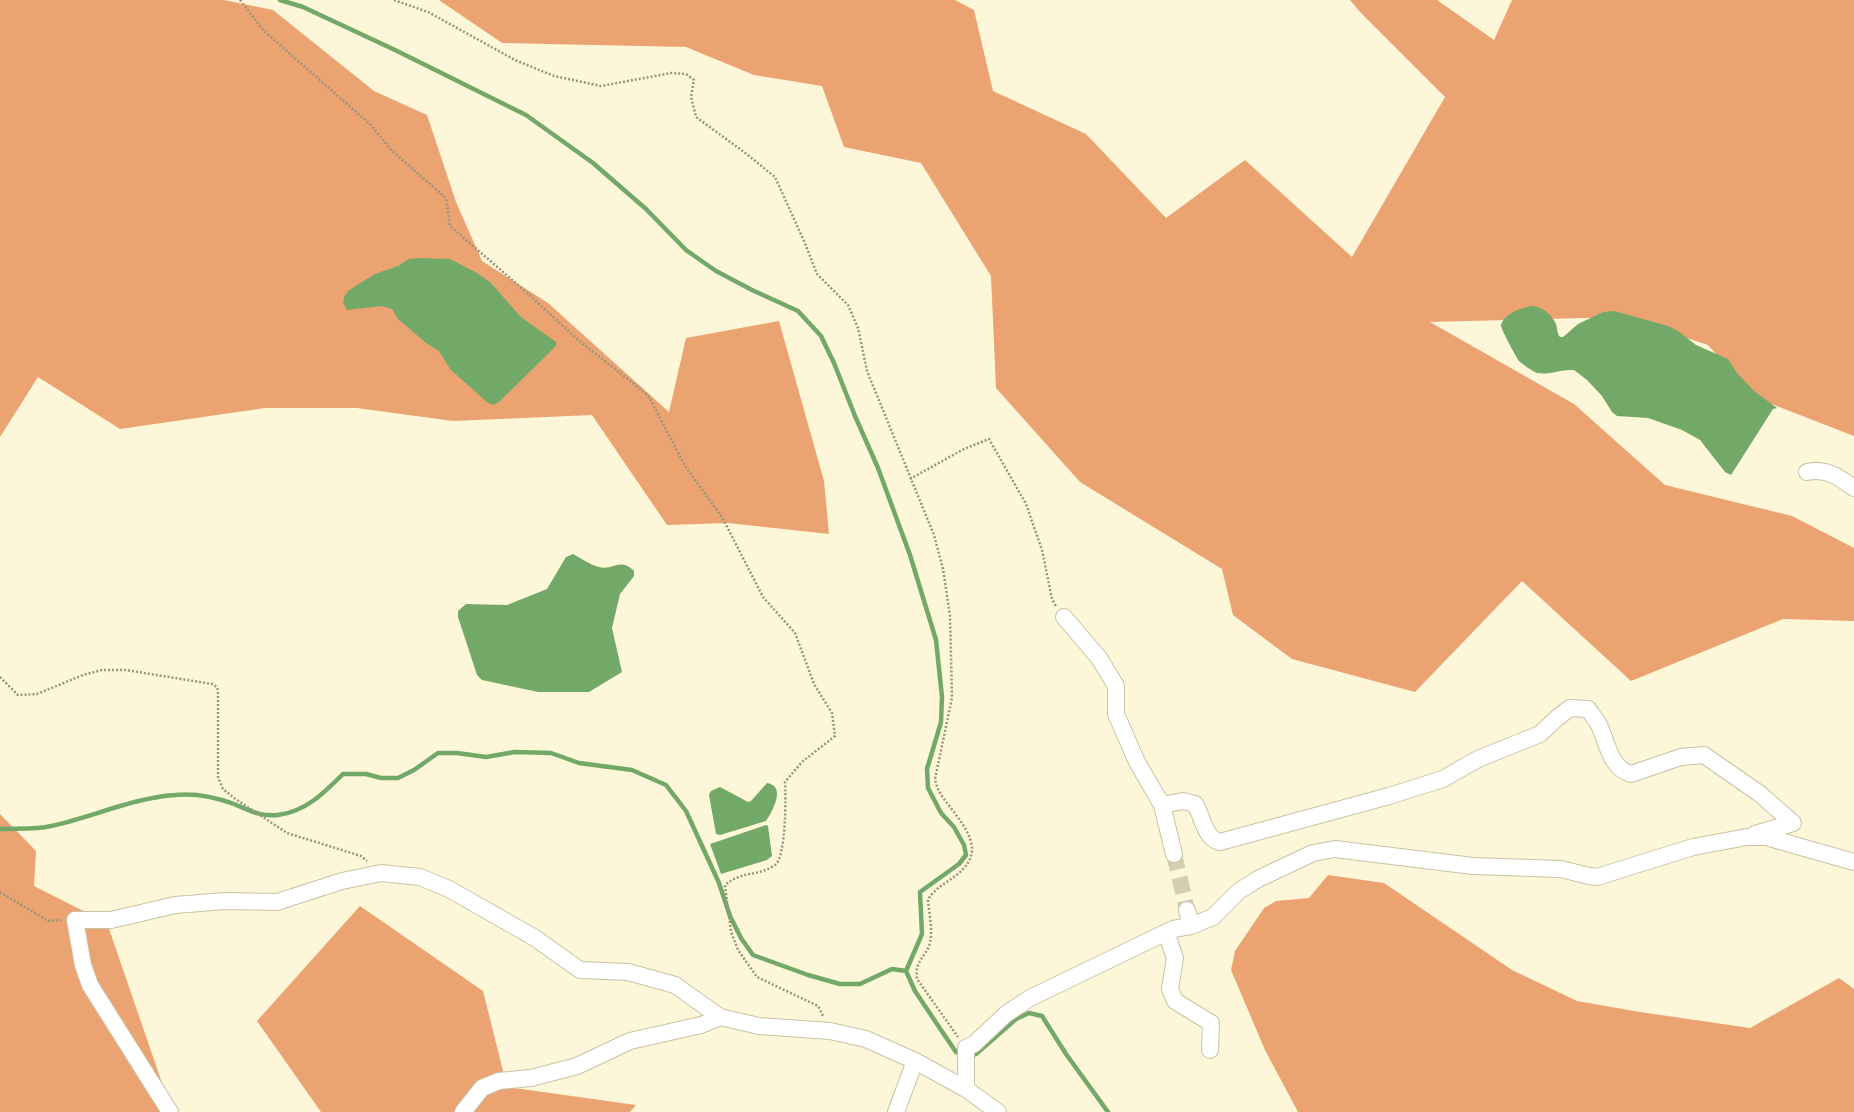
<!DOCTYPE html>
<style>
body{margin:0}
canvas{display:block;background:#fdf6d8}
</style>
<canvas width="1854" height="1112"></canvas>
<script>
const ctx = document.querySelector('canvas').getContext('2d');
ctx.lineJoin = 'round';
function fillPath(path, color) {
  ctx.fillStyle = color;
  ctx.fill(path, 'evenodd');
}
function trace(path, color, width, dash) {
  ctx.strokeStyle = color;
  ctx.lineWidth = width;
  ctx.lineCap = dash ? 'butt' : 'round';
  ctx.setLineDash(dash || []);
  ctx.stroke(path);
}
fillPath(new Path2D(`
 M 0,0 L 224,0 L 273,10 L 374,91 L 427,115 L 456,202 L 482,261 L 548,303 L 669,412 L 686,338 L 779,321 L 824,481 L 829,534 L 728,523 L 667,525 L 592,415 L 453,421 L 357,408 L 265,408 L 120,429 L 38,377 L 0,437 Z
 M 439,0 L 955,0 L 974,10 L 993,91 L 1086,134 L 1166,218 L 1245,160 L 1352,257 L 1445,97 L 1360,12 L 1350,0 L 1437,0 L 1494,40 L 1512,0 L 1854,0 L 1854,436 L 1756,398 L 1708,345 L 1623,317 L 1430,322 L 1574,404 L 1665,485 L 1792,516 L 1854,548 L 1854,621 L 1783,619 L 1631,681 L 1522,581 L 1415,692 L 1292,659 L 1233,615 L 1222,569 L 1080,482 L 996,388 L 991,276 L 921,163 L 844,147 L 822,86 L 754,75 L 686,47 L 502,43 Z
 M 0,814 L 36,851 L 34,886 L 107,923 L 172,1112 L 0,1112 Z
 M 1328,875 L 1384,883 L 1512,970 L 1577,1001 L 1640,1012 L 1750,1028 L 1839,978 L 1854,989 L 1854,1112 L 1298,1112 L 1265,1050 L 1231,970 L 1235,951 L 1264,908 L 1276,901 L 1309,898 Z
 M 360,906 L 483,991 L 507,1087 L 636,1105 L 630,1112 L 321,1112 L 257,1021 Z`), '#eca372');
fillPath(new Path2D(`
 M 421,258 L 450,259 L 477,273 L 490,282 L 521,317 L 556,342 L 556,346 L 499,402 L 493,405 L 488,403 L 450,369 L 439,351 L 426,343 L 398,319 L 392,309 L 382,306 L 347,310 L 343,302 L 345,295 L 349,290 L 375,274 L 398,266 L 409,259 Z
 M 1531,306 C 1541,306 1550,313 1555,322 C 1558,327 1556,332 1560,337 L 1563,337 L 1578,324 L 1603,312 L 1614,311 L 1668,326 L 1678,331 L 1696,345 L 1728,359 L 1737,373 L 1754,391 L 1777,408 L 1773,409 L 1731,475 L 1725,472 L 1700,440 L 1682,430 L 1648,418 L 1617,416 L 1612,412 L 1602,396 L 1587,380 L 1574,370 C 1562,369 1549,375 1537,373 C 1532,371 1522,364 1519,361 C 1516,357 1500,327 1501,325 C 1505,313 1521,308 1531,306 Z
 M 573,554 C 581,558 590,565 599,567 C 613,571 620,557 634,571 L 634,576 L 620,594 L 612,628 L 622,672 L 589,692 L 538,692 L 482,680 L 477,675 L 458,617 L 458,611 L 466,604 L 507,605 L 547,589 L 566,557 Z
 M 767,783 C 787,786 772,812 766,821 L 720,835 L 716,834 L 709,795 L 711,791 L 720,787 L 748,802 L 751,801 Z
 M 766,825 L 768,826 L 772,856 L 767,860 L 721,874 L 710,844 Z`), '#73a968');
trace(new Path2D(`
 M 280,0 L 303,7 L 395,50 L 526,115 L 593,163 L 646,209 L 686,250 L 716,271 L 752,290 L 798,311 L 821,336 L 834,363 L 855,416 L 878,468 L 910,555 L 936,640 L 942,697 L 941,722 L 927,769 L 928,788 L 941,813 L 954,827 L 964,845 L 966,855 L 959,864 L 920,892 L 922,934 L 906,971 L 915,991 L 939,1027 L 956,1052 L 962,1054
 M 0,829 C 17,828 35,830 51,826 C 93,817 132,798 175,795 C 195,793 215,797 234,804 C 249,810 260,817 278,815 C 305,812 324,793 343,774 L 366,774 L 381,778 L 398,778 L 414,770 L 438,753 L 457,753 L 486,757 L 515,752 L 551,753 L 579,763 L 632,770 L 666,785 L 686,811 L 719,883 L 730,916 L 741,938 L 753,955 L 808,975 L 840,984 L 860,984 L 892,969 L 906,971
 M 969,1056 L 976,1054 L 1016,1019 L 1029,1013 L 1042,1016 L 1066,1054 L 1108,1112`), '#73a968', 4.5);
trace(new Path2D(`
 M 1174,854 L 1187,910`), '#d4ceb4', 16, [16, 8]);
const street = new Path2D(`
 M 1807,472 C 1827,468 1839,477 1854,488
 M 1064,617 L 1099,658 L 1116,686 L 1116,714 L 1137,762 L 1162,805 L 1174,854
 M 1162,805 L 1183,801 L 1195,804 C 1203,817 1204,838 1220,842 L 1389,796 L 1443,779 L 1478,759 L 1540,734 L 1557,718 L 1570,708 L 1588,709 C 1591,714 1595,718 1598,723 C 1607,740 1609,768 1631,774 L 1681,757 L 1704,755 L 1760,794 L 1793,823 L 1755,834
 M 1187,910 L 1191,926
 M 1166,932 L 1175,958 L 1170,989 L 1175,1001 L 1211,1023 L 1210,1050
 M 966,1089 L 966,1048 L 974,1044 L 1006,1014 L 1030,998 L 1173,929 L 1191,926 L 1213,917 L 1239,891 L 1258,879 L 1313,853 L 1335,849 L 1473,866 L 1561,869 L 1589,876 L 1597,877 L 1693,847 L 1747,837 L 1766,837 L 1854,862
 M 170,1112 L 90,985 L 83,965 L 75,920 L 111,920 L 175,905 L 225,901 L 277,902 L 342,881 L 381,873 L 420,877 L 449,889 L 535,938 L 580,970 L 628,972 L 675,985 L 720,1017 L 759,1026 L 830,1031 L 866,1039 L 915,1061 L 966,1089 L 998,1112
 M 463,1112 L 482,1088 L 499,1081 L 531,1078 L 577,1066 L 630,1041 L 701,1025 L 720,1017
 M 896,1112 L 915,1061`);
trace(street, '#c9c3a5', 18);
trace(new Path2D(`
 M 240,0 L 264,31 L 371,125 L 392,151 L 446,198 L 450,226 L 525,291 L 577,339 L 648,395 L 685,466 L 722,517 L 763,597 L 795,633 L 814,684 L 832,713 L 835,736 L 802,762 L 785,782 C 786,797 786,854 776,864 C 774,866 770,868 768,869 C 752,876 741,872 725,885 L 731,932 L 738,950 L 757,977 L 818,1006 L 823,1016
 M 394,0 L 428,12 L 515,60 L 554,76 L 601,86 L 671,73 L 686,74 L 694,80 L 691,97 L 696,117 L 744,152 L 775,177 L 804,241 L 817,274 L 848,305 L 858,328 L 867,371 L 934,535 L 943,569 L 950,616 L 952,698 L 935,779 C 936,783 937,787 939,791 C 951,813 988,842 964,868 C 954,880 935,886 928,900 C 929,913 933,930 930,942 C 927,957 914,960 917,979 L 958,1037
 M 910,479 L 964,449 L 989,439 L 1026,504 L 1042,550 L 1052,599 L 1056,606
 M 0,677 L 18,695 L 37,694 L 83,675 L 102,670 L 126,670 L 212,684 L 217,687 L 218,691 L 218,777 L 223,789 L 234,798 L 287,833 L 361,856 L 367,861
 M 0,892 L 48,921 L 61,920`), '#99947f', 2.5, [2, 2]);
trace(street, '#fff', 16);
</script>
